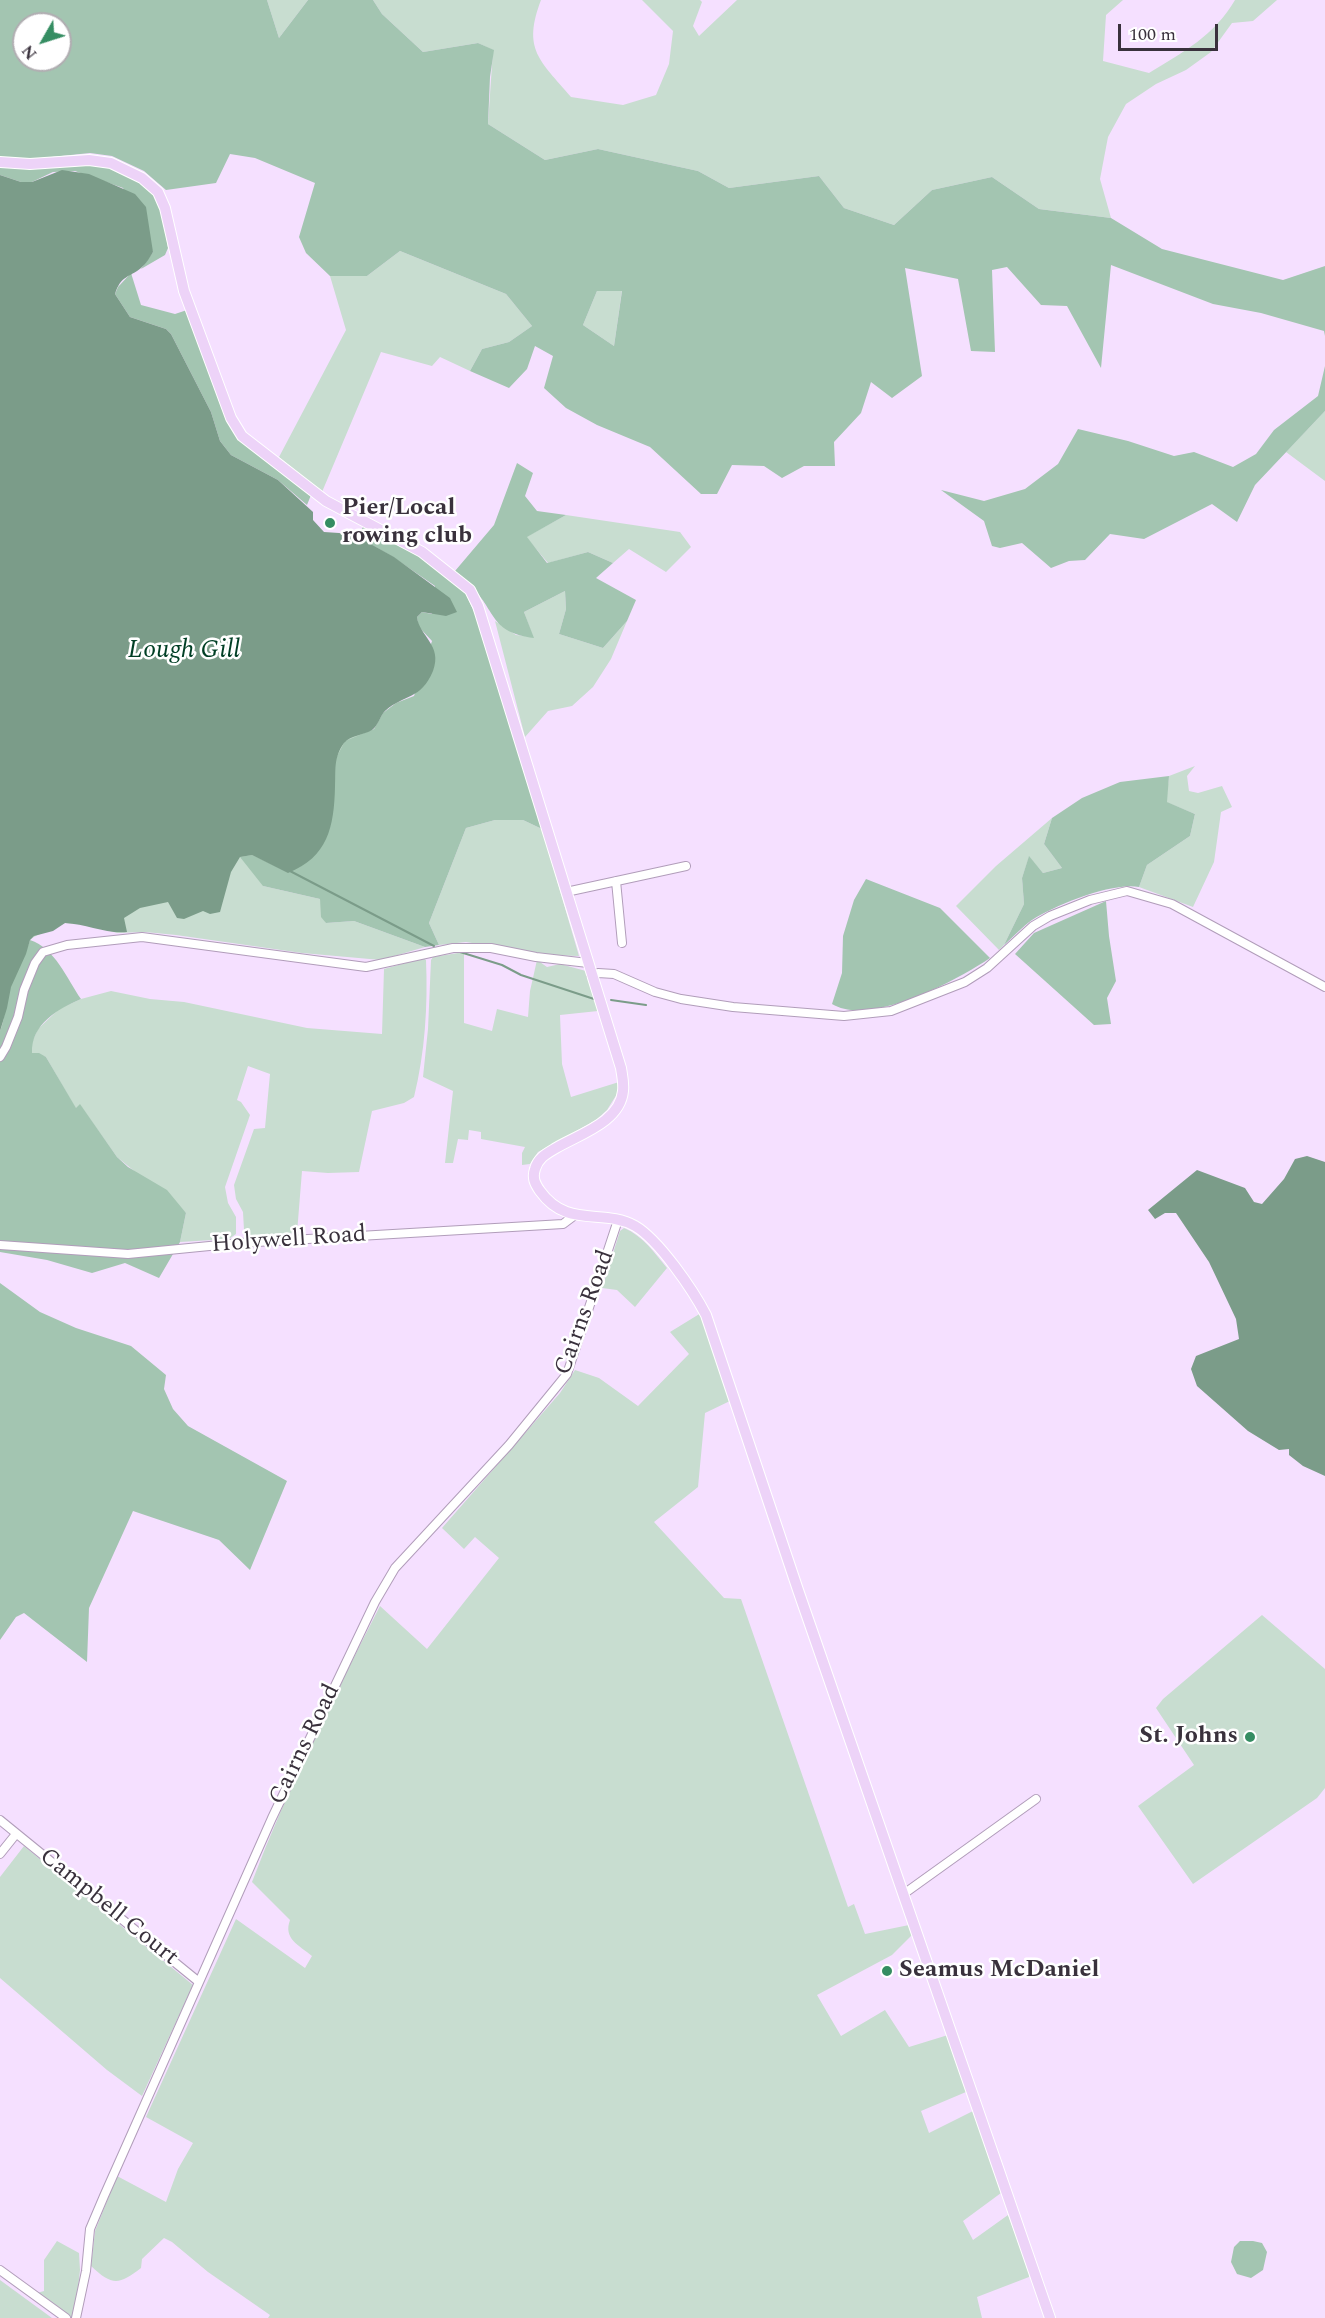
<!DOCTYPE html>
<style>
body{margin:0}
#map{position:relative;width:1325px;height:2318px;overflow:hidden;background:#f5e0ff;font-family:Spectral,serif}
canvas{display:block}
.north{position:absolute;left:12px;top:12px;width:60px;height:60px;box-sizing:border-box;background:#fff;border:2px solid #b0adb1;border-radius:50%;rotate:231deg;font-size:16px;font-weight:700;line-height:24px;text-align:center;color:#39313c}
.north::after{content:'';display:block;margin:auto;width:21px;height:27px;background:#358d62;clip-path:polygon(50% 0,100% 100%,50% 72%,0 100%)}
.scale{position:absolute;left:1118px;top:24px;width:100px;height:27px;box-sizing:border-box;border:3px solid #39313c;border-top:0;padding-left:8px;font-size:18px;line-height:21px;white-space:nowrap;color:#39313c;-webkit-text-stroke:4px #fff;paint-order:stroke}
</style>
<div id="map">
<canvas width="1325" height="2318"></canvas>
<div class="north">N</div>
<div class="scale">100 m</div>
</div>
<script>
const ctx = document.querySelector('canvas').getContext('2d');
ctx.lineJoin = 'round';
function fillPath(path, color) {
  ctx.fillStyle = color;
  ctx.fill(path, 'evenodd');
}
function trace(path, color, width, dash) {
  ctx.strokeStyle = color;
  ctx.lineWidth = width;
  ctx.lineCap = dash ? 'butt' : 'round';
  ctx.setLineDash(dash || []);
  ctx.stroke(path);
}
function drawText(font, color, halo, rows, align = 'center') {
  ctx.font = font + ' Spectral,serif';
  ctx.lineWidth = 5;
  ctx.setLineDash([]);
  ctx.textBaseline = 'middle';
  ctx.strokeStyle = halo;
  ctx.fillStyle = color;
  for (const [text, x, y, turn = 0] of rows) {
    ctx.save();
    ctx.translate(x, y);
    ctx.rotate((+turn || 0) * Math.PI / 180);
    ctx.textAlign = isNaN(turn) ? turn : align;
    if (halo) ctx.strokeText(text, 0, 0);
    ctx.fillText(text, 0, 0);
    ctx.restore();
  }
}
fillPath(new Path2D(`
 M 267,0 L 308,0 L 279,38 Z
 M 373,0 L 541,0 C 522,50 540,60 571,97 L 623,105 L 656,95 L 669,64 L 673,31 L 642,0 L 700,0 L 702,2 L 693,26 L 699,36 L 737,0 L 1123,0 L 1106,15 L 1103,61 L 1149,73 C 1182,53 1215,35 1235,0 L 1277,0 L 1253,21 L 1232,23 L 1211,52 L 1186,70 L 1156,84 L 1126,104 L 1108,137 L 1100,179 L 1111,218 L 1039,209 L 992,177 L 932,190 L 894,225 L 844,208 L 819,176 L 729,188 L 698,171 L 598,149 L 545,160 L 488,124 L 493,50 L 478,43 L 423,52 L 382,14 Z
 M 400,251 L 506,294 L 532,326 L 509,342 L 482,349 L 470,371 L 440,357 L 432,366 L 381,352 L 322,492 L 279,457 L 346,330 L 330,276 L 367,276 Z
 M 622,290 L 614,346 L 583,325 L 597,291 Z
 M 1325,411 L 1325,481 L 1286,452 Z
 M 566,515 L 680,532 L 691,547 L 666,572 L 629,549 L 613,563 L 588,552 L 548,563 L 526,537 Z
 M 339,533 L 358,537 L 383,713 L 263,886 L 320,899 L 326,923 L 354,921 L 425,947 L 381,960 L 302,953 L 176,935 L 145,932 L 117,933 L 89,925 L 65,923 C 54,930 37,933 30,940 L 0,1031 L 0,843 L 332,575 Z
 M 565,591 L 566,609 L 559,634 L 603,648 L 627,621 L 611,659 L 593,687 L 572,706 L 548,711 L 525,737 L 495,621 L 516,635 L 533,637 L 524,612 Z
 M 1195,766 L 1187,776 L 1189,791 L 1198,793 L 1222,786 L 1232,807 L 1221,812 L 1214,862 L 1193,907 L 1139,887 L 1147,865 L 1190,836 L 1195,814 L 1166,802 L 1169,776 Z
 M 1052,818 L 1044,844 L 1062,868 L 1043,873 L 1029,857 L 1022,878 L 1024,904 L 1004,945 L 999,950 L 956,906 L 996,866 Z
 M 495,820 L 523,820 L 542,829 L 579,956 L 545,955 L 466,942 L 439,945 L 429,923 L 466,828 Z
 M 464,952 L 464,1023 L 492,1031 L 497,1009 L 528,1017 L 530,991 L 537,960 L 547,967 L 560,964 L 586,971 L 598,1011 L 560,1015 L 562,1064 L 571,1097 L 619,1082 L 617,1094 L 607,1110 L 596,1120 L 538,1152 L 530,1164 L 522,1165 L 522,1153 L 525,1147 L 481,1139 L 481,1132 L 469,1130 L 468,1140 L 458,1139 L 453,1163 L 445,1163 L 453,1091 L 423,1077 L 428,1029 L 431,960 L 433,957 Z
 M 423,958 L 426,960 C 428,1005 425,1053 414,1097 L 404,1103 L 372,1111 L 359,1172 L 328,1173 L 302,1171 L 297,1233 L 249,1236 L 244,1230 L 243,1212 L 236,1199 L 234,1185 L 254,1129 L 265,1128 L 270,1074 L 248,1066 L 237,1100 L 241,1102 L 250,1115 L 225,1187 L 228,1203 L 236,1217 L 236,1234 L 229,1239 L 180,1242 L 186,1213 L 117,1157 L 80,1105 L 76,1109 L 46,1057 L 32,1053 L 32,1042 L 38,1029 L 59,1009 L 81,999 L 111,991 L 150,999 L 184,1002 L 307,1028 L 382,1034 L 384,969 Z
 M 624,1228 C 643,1236 654,1252 667,1268 L 635,1307 L 617,1290 L 602,1288 L 620,1231 Z
 M 701,1313 L 730,1401 L 705,1413 L 698,1487 L 654,1522 L 724,1598 L 741,1599 L 848,1907 L 854,1904 L 865,1934 L 909,1925 L 912,1935 L 892,1955 L 817,1995 L 841,2036 L 885,2010 L 909,2047 L 948,2035 L 966,2092 L 921,2111 L 929,2133 L 973,2111 L 1001,2193 L 963,2221 L 973,2240 L 1008,2215 L 1029,2271 L 1029,2277 L 977,2297 L 982,2318 L 268,2318 L 270,2315 L 208,2272 L 172,2242 L 164,2238 L 142,2259 L 141,2268 C 119,2285 112,2286 91,2266 L 95,2231 L 117,2176 L 166,2202 L 178,2169 L 193,2143 L 146,2117 L 236,1919 L 305,1968 L 312,1956 C 299,1945 283,1939 290,1920 L 252,1882 C 288,1787 334,1696 380,1606 L 427,1649 L 499,1558 L 475,1537 L 464,1549 L 442,1528 L 560,1393 L 575,1370 L 599,1378 L 638,1406 L 689,1354 L 670,1332 Z
 M 1262,1615 L 1325,1669 L 1325,1788 L 1317,1798 L 1193,1884 L 1138,1806 L 1194,1765 L 1156,1708 L 1163,1699 Z
 M 24,1846 L 193,1985 L 142,2096 L 107,2070 L 0,1978 L 0,1877 Z
 M 57,2241 L 79,2253 L 80,2270 L 75,2318 L 68,2318 L 37,2293 L 44,2291 L 44,2260 Z
 M 0,2280 L 52,2318 L 0,2318 Z`), '#c8ddd0');
fillPath(new Path2D(`
 M 0,0 L 267,0 L 279,38 L 308,0 L 373,0 L 382,14 L 423,52 L 478,43 L 494,50 L 490,77 L 488,124 L 545,160 L 598,149 L 698,171 L 729,188 L 819,176 L 844,208 L 894,225 L 932,190 L 992,177 L 1039,209 L 1111,218 L 1162,249 L 1283,280 L 1325,266 L 1325,336 L 1324,331 L 1261,313 L 1213,304 L 1111,265 L 1101,368 L 1067,306 L 1041,305 L 1007,267 L 992,270 L 995,352 L 971,351 L 958,279 L 905,268 L 922,376 L 892,398 L 871,382 L 861,413 L 834,442 L 835,466 L 804,466 L 782,478 L 764,466 L 732,465 L 717,494 L 701,494 L 650,447 L 597,425 L 566,408 L 544,388 L 553,356 L 535,346 L 527,369 L 509,388 L 470,371 L 482,349 L 509,342 L 532,326 L 506,294 L 400,251 L 367,276 L 330,276 L 306,253 L 299,237 L 315,183 L 255,158 L 230,154 L 216,183 L 166,190 L 144,171 L 112,156 L 90,153 L 32,159 L 0,157 ZM 24,24 L 60,24 L 60,60 L 24,60 ZM 597,291 L 622,291 L 614,346 L 583,325 Z
 M 89,164 L 110,167 L 140,181 L 156,196 L 162,212 L 168,248 L 165,255 L 141,269 L 153,252 L 123,188 L 75,171 L 53,172 L 32,182 L 21,182 L 0,175 L 0,166 Z
 M 131,273 L 141,305 L 175,314 L 187,310 L 227,418 L 311,495 L 307,505 L 278,480 L 231,455 L 220,441 L 211,412 L 171,334 L 166,329 L 130,317 L 115,294 L 118,287 Z
 M 1325,366 L 1325,411 L 1255,485 L 1237,522 L 1212,504 L 1144,539 L 1110,534 L 1085,560 L 1069,561 L 1051,568 L 1022,543 L 1000,548 L 992,546 L 984,521 L 941,490 L 984,501 L 1025,489 L 1058,464 L 1078,429 L 1128,441 L 1174,456 L 1194,452 L 1233,467 L 1256,454 L 1274,430 L 1318,396 Z
 M 517,463 L 533,473 L 525,496 L 537,511 L 566,515 L 527,537 L 547,563 L 588,552 L 613,563 L 596,578 L 636,600 L 627,621 L 603,648 L 559,634 L 566,609 L 565,591 L 524,612 L 534,638 C 490,632 497,613 472,587 C 467,581 461,576 455,571 L 494,525 Z
 M 363,527 L 417,555 L 465,592 L 481,627 L 542,829 L 523,820 L 495,820 L 466,828 L 429,923 L 439,945 L 425,947 L 354,921 L 326,923 L 321,917 L 320,899 L 263,886 L 240,857 L 252,855 L 288,872 L 335,787 L 335,760 L 345,741 L 374,729 L 383,713 L 396,703 L 414,696 L 432,641 L 418,626 L 417,617 L 422,612 L 432,614 L 435,586 L 393,557 L 358,537 Z
 M 1169,776 L 1167,802 L 1195,814 L 1190,836 L 1147,865 L 1139,887 C 1112,882 1056,905 1032,920 C 1022,927 1013,937 1004,945 L 1024,904 L 1022,878 L 1029,856 L 1043,873 L 1062,868 L 1044,844 L 1052,818 L 1082,798 L 1120,782 Z
 M 866,879 L 940,908 L 990,958 C 956,981 870,1027 832,1004 L 842,973 L 843,936 L 854,900 Z
 M 1106,901 L 1109,936 L 1116,981 L 1107,998 L 1111,1024 L 1094,1025 L 1015,954 L 1034,933 Z
 M 30,940 C 55,948 67,979 81,999 C 58,1009 31,1024 32,1053 L 39,1053 L 46,1057 L 76,1108 L 80,1104 L 117,1157 L 128,1167 L 167,1190 L 186,1213 L 180,1242 L 159,1278 L 125,1263 L 92,1273 L 47,1260 L 0,1252 L 0,1031 C 6,1016 6,1000 11,985 C 16,969 25,956 30,940 Z
 M 0,1283 L 40,1312 L 76,1328 L 131,1346 L 166,1375 L 164,1389 L 173,1409 L 188,1426 L 287,1481 L 250,1570 L 219,1540 L 133,1511 L 89,1608 L 87,1662 L 24,1613 L 16,1617 L 0,1640 Z
 M 1240,2241 L 1253,2241 L 1262,2243 L 1267,2252 L 1263,2270 L 1251,2278 L 1237,2274 L 1231,2262 L 1234,2247 Z`), '#a3c5b1');
fillPath(new Path2D(`
 M 62,170 L 89,174 L 135,194 L 146,207 L 153,252 C 150,257 146,264 141,268 C 129,278 121,275 115,294 L 130,317 L 166,329 L 171,334 L 211,412 L 220,441 L 231,455 L 278,480 L 313,512 L 313,520 L 324,532 L 339,533 L 358,537 L 394,557 L 450,598 L 457,612 L 446,616 L 422,612 L 417,617 C 419,636 443,645 433,671 C 421,700 404,694 385,711 C 380,716 378,726 372,730 C 364,735 351,735 344,743 C 333,758 336,771 335,787 C 334,827 328,857 288,873 L 252,855 L 240,857 L 231,872 L 220,912 L 210,914 L 203,911 L 184,919 L 177,918 L 168,902 L 140,908 L 124,918 L 127,932 C 106,934 86,924 65,923 L 53,931 L 34,936 L 30,940 L 26,954 L 11,987 L 7,1008 L 0,1031 L 0,175 L 21,182 L 32,182 Z
 M 1307,1156 L 1325,1162 L 1325,1476 L 1303,1466 L 1289,1455 L 1289,1449 L 1279,1450 L 1248,1431 L 1197,1386 L 1191,1369 L 1196,1356 L 1239,1339 L 1236,1319 L 1209,1262 L 1176,1213 L 1165,1213 L 1155,1219 L 1148,1210 L 1197,1170 L 1245,1188 L 1254,1202 L 1262,1204 L 1284,1179 L 1295,1159 Z`), '#7b9c89');
trace(new Path2D(`
 M 290,871 L 434,946
 M 460,952 L 502,965 L 521,975 L 594,999
 M 611,1000 L 646,1005`), '#7b9c89', 2);
const minor = new Path2D(`
 M 616,881 L 622,943
 M 566,892 L 686,866
 M 591,975 L 598,973 L 614,974 L 655,992 L 681,999 L 733,1007 L 844,1016 L 891,1011 L 965,982 L 987,968 L 1033,926 L 1050,916 L 1090,900 L 1127,891 L 1172,904 L 1325,987
 M 0,1057 L 6,1047 L 18,1017 L 24,990 L 35,963 L 43,952 L 67,945 L 142,937 L 366,967 L 453,948 L 491,948 L 536,957 L 588,963
 M 0,1245 L 128,1254 L 240,1243 L 563,1224 L 575,1215
 M 0,1820 L 199,1982
 M 0,1854 L 16,1834
 M 905,1893 L 1036,1799
 M 0,2270 L 66,2318
 M 76,2318 L 86,2271 L 90,2229 L 104,2196 L 272,1818 L 375,1602 L 395,1568 L 509,1445 L 567,1374 L 618,1220`);
const major = new Path2D(`
 M 0,162 L 30,164 L 89,160 L 111,163 L 142,178 L 158,192 L 165,208 L 184,291 L 231,418 L 242,436 L 326,501 L 422,552 L 470,590 L 478,606 L 621,1068 C 622,1075 624,1083 623,1091 C 620,1122 580,1134 556,1148 C 546,1154 538,1158 535,1169 C 532,1178 535,1184 540,1191 C 567,1229 603,1208 635,1226 C 659,1240 693,1290 706,1315 L 798,1590 L 1050,2318`);
trace(minor, '#b19dba', 10);
trace(major, '#fff', 12);
trace(minor, '#fff', 8);
trace(major, '#edd3f8', 10);
for (const [x, y, r, color] of [
 [330,523,6,"#358d62"],
 [1250,1737,6,"#358d62"],
 [887,1971,6,"#358d62"]
]) {
  const dot = new Path2D();
  dot.arc(x, y, r, 0, 2 * Math.PI);
  ctx.fillStyle = color;
  ctx.fill(dot);
  trace(dot, '#fff', 2);
}
drawText('bold 24px', '#39313c', '#fff', [
 ["Pier/Local",342,509],
 ["rowing club",342,537],
 ["St. Johns",1238,1737,"right"],
 ["Seamus McDaniel",899,1971]
], 'left');
drawText('24px', '#39313c', '#fff', [
 ["Holywell Road",289,1241,-4],
 ["Cairns Road",586,1313,-70],
 ["Cairns Road",306,1745,-64],
 ["Campbell Court",108,1908,39]
]);
drawText('italic 26px', '#003f25', '#fff', [
 ["Lough Gill",184,652]
]);
</script>
